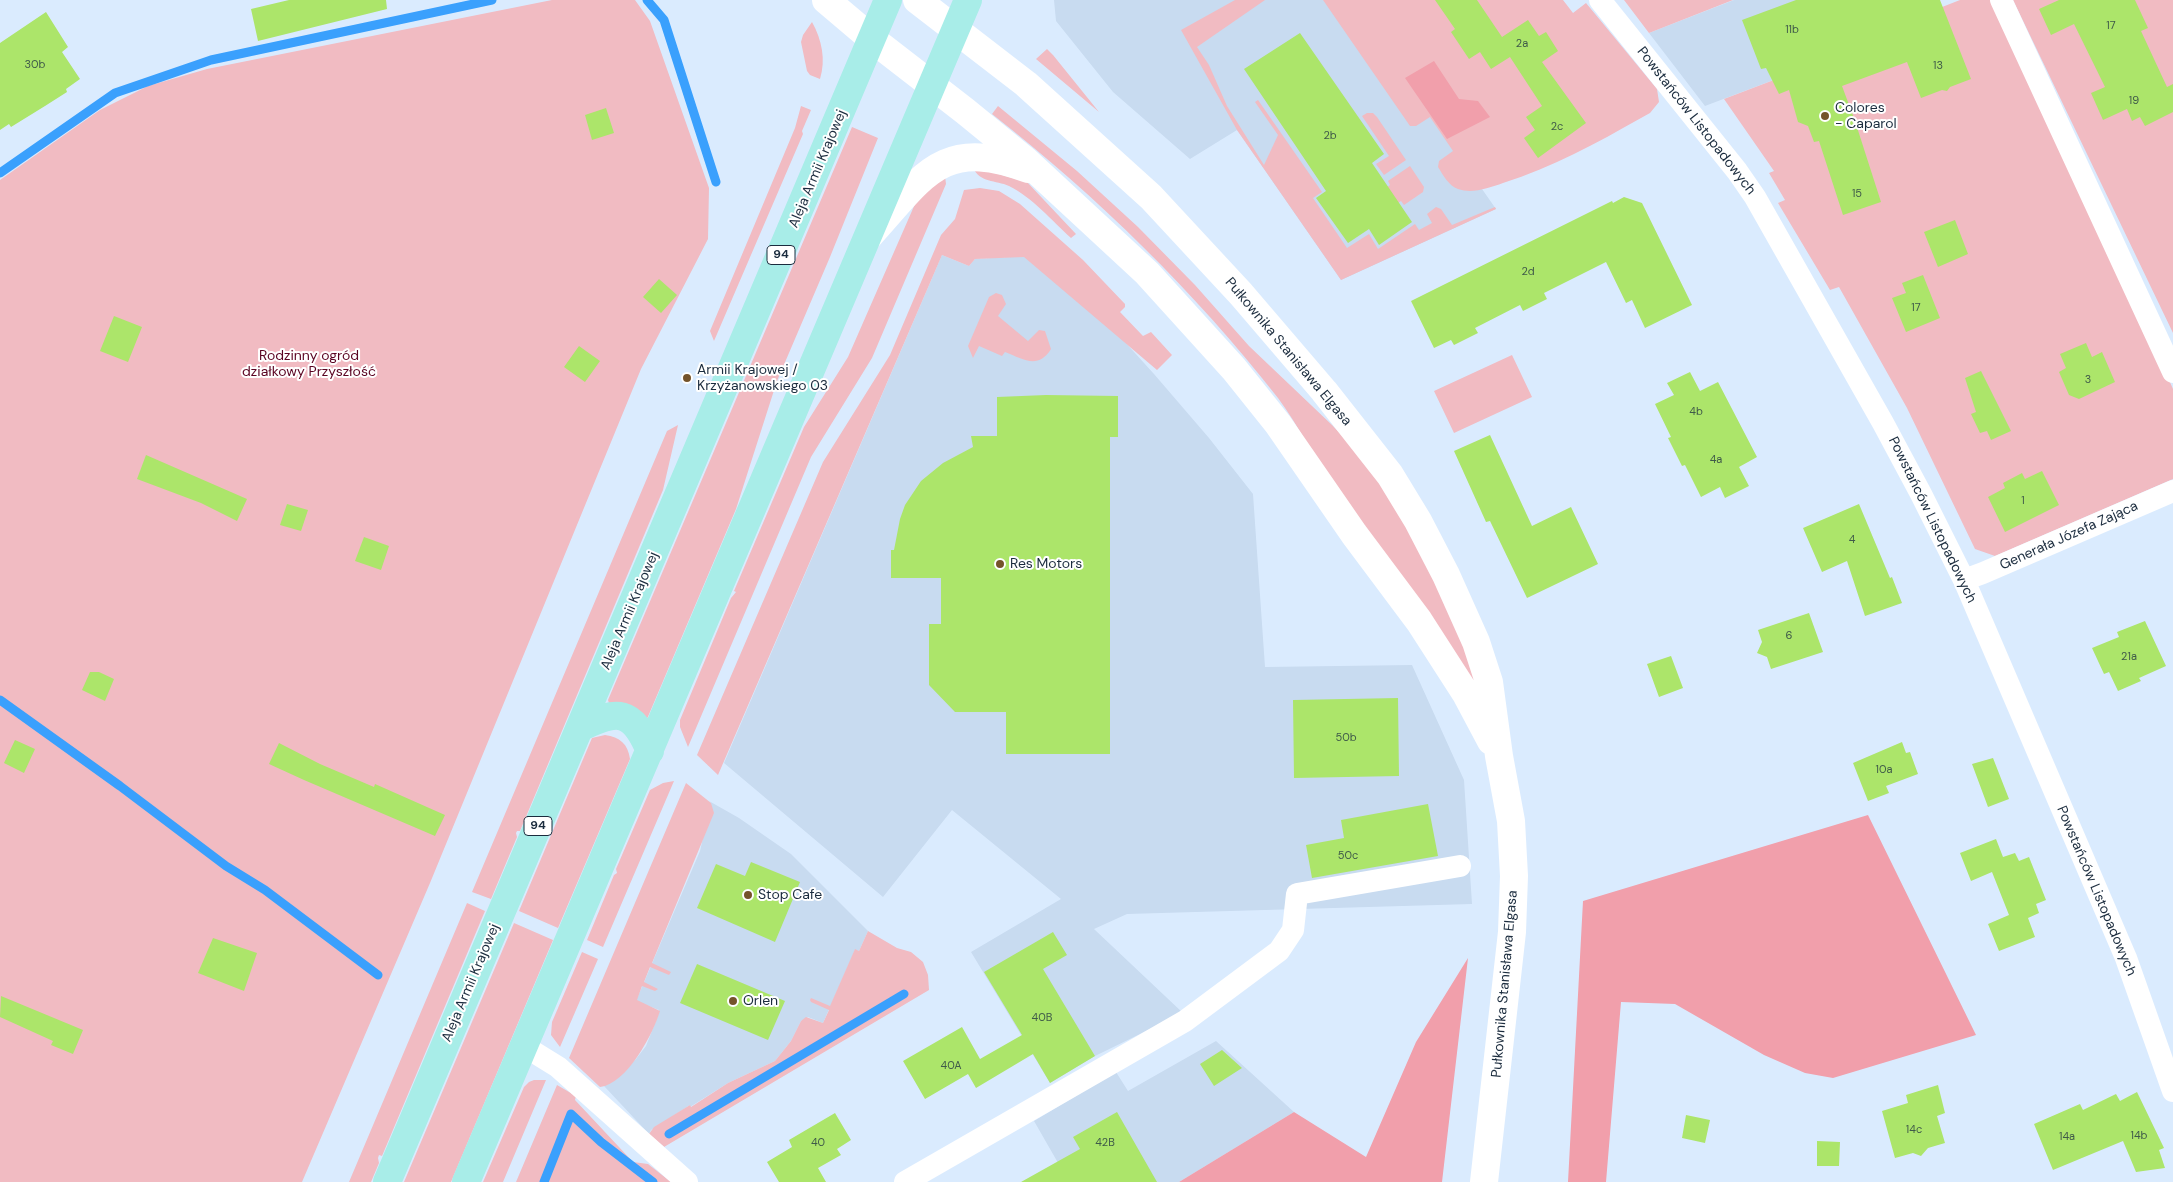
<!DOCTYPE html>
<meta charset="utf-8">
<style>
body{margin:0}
canvas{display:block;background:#daebfe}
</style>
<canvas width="2173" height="1182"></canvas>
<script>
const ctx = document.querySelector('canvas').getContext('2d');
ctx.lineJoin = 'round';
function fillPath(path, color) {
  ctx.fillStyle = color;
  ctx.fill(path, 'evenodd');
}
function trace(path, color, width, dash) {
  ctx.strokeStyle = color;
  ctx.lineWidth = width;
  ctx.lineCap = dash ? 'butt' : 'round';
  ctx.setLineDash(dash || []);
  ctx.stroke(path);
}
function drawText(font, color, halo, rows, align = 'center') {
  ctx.font = font + ' "DM Sans",sans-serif';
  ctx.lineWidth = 4;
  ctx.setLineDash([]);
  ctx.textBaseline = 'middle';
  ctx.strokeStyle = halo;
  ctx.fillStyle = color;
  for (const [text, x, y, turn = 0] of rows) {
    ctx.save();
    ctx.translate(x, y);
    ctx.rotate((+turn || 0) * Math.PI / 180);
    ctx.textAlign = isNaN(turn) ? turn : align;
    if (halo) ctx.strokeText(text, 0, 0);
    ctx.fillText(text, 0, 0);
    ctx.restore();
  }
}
fillPath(new Path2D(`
 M 1054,0 L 1403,0 L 1482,189 L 1496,209 L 1341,280 L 1237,130 L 1190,159 L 1113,92 L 1056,21 Z
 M 1734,0 L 1843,0 L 1863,46 L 1705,106 L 1649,33 Z
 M 942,255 L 969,266 L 975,259 L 1046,255 L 1154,374 L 1209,438 L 1253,494 L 1265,667 L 1412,665 L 1464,780 L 1472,904 L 1127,914 L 1094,929 L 1183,1013 L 1095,1056 L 1050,1083 L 971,952 L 1061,899 L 952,810 L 883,897 L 724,763 Z
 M 709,801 L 739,818 L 791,854 L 868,931 L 859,951 L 855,950 L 823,1023 L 808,1017 L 801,1021 L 791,1041 L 775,1061 L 728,1083 L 690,1107 L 690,1105 L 651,1130 L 649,1134 L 604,1086 L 613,1081 L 636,1059 L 646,1046 L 659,1013 L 659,1010 L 636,1001 L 700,851 L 711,803 Z
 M 1216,1041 L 1294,1112 L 1179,1182 L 1069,1182 L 1034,1121 L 1116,1072 L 1128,1091 Z`), '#c8dbf0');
fillPath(new Path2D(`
 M 552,0 L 635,0 L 650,21 L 709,188 L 708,239 L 641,369 L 430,883 L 302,1182 L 0,1182 L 0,180 L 100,110 L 148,86 L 207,69 Z
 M 1235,0 L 1265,0 L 1197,47 L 1209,65 L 1227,106 L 1264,165 L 1278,135 L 1255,102 L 1258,100 L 1322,192 L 1313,198 L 1347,248 L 1369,234 L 1378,249 L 1415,224 L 1419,230 L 1432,223 L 1427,214 L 1436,207 L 1441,209 L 1452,225 L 1495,207 L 1496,209 L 1341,280 L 1237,130 L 1181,30 Z
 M 1323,0 L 1563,0 L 1573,13 L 1586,3 L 1657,89 L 1659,102 L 1650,113 L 1641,118 C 1595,144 1553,167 1503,183 C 1489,188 1472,194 1458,189 C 1449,186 1443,175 1438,167 L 1439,161 L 1453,151 L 1430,117 L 1416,126 L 1410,126 Z
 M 1624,0 L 1733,0 L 1649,33 Z
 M 1960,0 L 1991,0 L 2137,307 L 2173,389 L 2173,479 L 1995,556 L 1975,549 L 1907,408 L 1839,287 L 1830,290 L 1778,203 L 1785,200 L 1769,173 L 1774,171 L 1724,99 L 1863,46 L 1937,9 Z
 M 2013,0 L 2173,0 L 2173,333 Z
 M 812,22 C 822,40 826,60 820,79 L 810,75 L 807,71 L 801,42 L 803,35 Z
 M 1047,49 L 1053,55 L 1099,112 L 1036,59 Z
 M 801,106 L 811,110 L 802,131 L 803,134 L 714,341 L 710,331 L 795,128 Z
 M 998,106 L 1077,171 L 1138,227 L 1195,285 L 1249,346 L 1332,425 L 1362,456 L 1386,488 L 1460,629 L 1479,690 C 1430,622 1380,554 1333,485 C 1313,457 1299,426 1278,398 C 1195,292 1098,197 992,114 Z
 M 1367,113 L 1373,113 L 1377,117 L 1406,160 L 1384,175 L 1376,164 L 1389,156 L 1362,116 Z
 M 852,127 L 878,138 L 830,257 L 777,381 L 736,509 L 647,719 L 609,703 L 608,700 Z
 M 1410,166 L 1424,187 L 1423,192 L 1404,205 L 1401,201 L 1392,207 L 1382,191 L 1390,185 L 1388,181 Z
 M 973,167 L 1027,182 L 1076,234 L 1071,238 C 1052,221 1032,197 1009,186 C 996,180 979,183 973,167 Z
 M 945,176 L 946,184 L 872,358 L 811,457 L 688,747 L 680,727 L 680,720 L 731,598 L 736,592 L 734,591 L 804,427 L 848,357 L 915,204 L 922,195 Z
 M 980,188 L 999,191 L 1020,204 L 1083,260 L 1125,304 L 1125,307 L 1120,312 L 1143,336 L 1151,332 L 1172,355 L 1157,370 L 1024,257 L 975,259 L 969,266 L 942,255 L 718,775 L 697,755 L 823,462 L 890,355 L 941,235 L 955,219 L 964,190 Z
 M 996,293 L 1002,295 L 1006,304 L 998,316 L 1028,341 L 1039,330 L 1045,331 L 1051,349 C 1038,370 1023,359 1005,352 L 1002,356 L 979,346 L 973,358 L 968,346 L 989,297 Z
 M 1512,355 L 1532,397 L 1454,433 L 1434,391 Z
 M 678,425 L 663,490 L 520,831 L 517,831 L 516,833 L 517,837 L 491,899 L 472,892 L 667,431 Z
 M 605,735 C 620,737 628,744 630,759 L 558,928 L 519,911 L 592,738 Z
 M 674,781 L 603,947 L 587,940 L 614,875 L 617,873 L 616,869 L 650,790 L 663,783 Z
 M 686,783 L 711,803 L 714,813 L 652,963 L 671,972 L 669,975 L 650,967 L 644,982 L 658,989 L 655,991 L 642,986 L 637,1000 L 660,1011 C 653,1034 627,1084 600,1087 L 569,1058 Z
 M 467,903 L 485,911 L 382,1156 L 379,1155 L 378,1158 L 379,1163 L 371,1182 L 349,1182 Z
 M 514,923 L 553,940 L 451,1182 L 404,1182 Z
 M 868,931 L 897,948 L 911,952 L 923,962 L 928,975 L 929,990 L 664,1147 L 649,1134 L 654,1127 L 690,1105 L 691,1107 L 728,1083 L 775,1061 L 791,1041 L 801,1021 L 806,1017 L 823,1023 L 829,1010 L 811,1002 L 810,1000 L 811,998 L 830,1006 L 855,949 L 859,951 Z
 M 582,952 L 598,959 L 560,1047 L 551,1035 L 552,1022 Z
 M 534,1080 L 546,1080 L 503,1182 L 483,1182 L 524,1087 L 529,1082 Z
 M 557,1085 L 576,1096 L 575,1100 L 633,1162 L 648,1164 L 671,1182 L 516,1182 Z`), '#f1bbc2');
fillPath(new Path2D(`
 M 1434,61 L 1459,99 L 1478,101 L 1490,117 L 1447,139 L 1405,78 Z
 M 1868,815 L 1976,1035 L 1833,1078 L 1805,1073 L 1764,1055 L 1675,1004 L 1621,1002 L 1606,1182 L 1568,1182 L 1583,901 Z
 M 1468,958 L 1442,1182 L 1179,1182 L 1294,1112 L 1366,1157 L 1416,1042 Z`), '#f19fab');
trace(new Path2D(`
 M 647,0 L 664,20 L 716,182
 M 0,173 L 115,93 L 211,60 L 492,0
 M 0,700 L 120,786 L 226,866 L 265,890 L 378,975
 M 669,1134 L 904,994
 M 544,1182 L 571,1114 L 601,1142 L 653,1182`), '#3aa0fd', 9);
fillPath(new Path2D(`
 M 289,0 L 386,0 L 387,9 L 258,41 L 251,9 Z
 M 1435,0 L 1477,0 L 1502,37 L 1528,20 L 1539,36 L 1546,32 L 1558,51 L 1542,62 L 1586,123 L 1538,158 L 1524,138 L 1535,130 L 1526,117 L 1542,106 L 1510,57 L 1491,69 L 1480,52 L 1469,59 L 1451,32 L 1455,29 Z
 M 1796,0 L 1940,0 L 1971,79 L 1950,87 L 1947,91 L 1942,90 L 1921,98 L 1907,62 L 1842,86 L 1855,121 L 1881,202 L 1843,215 L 1819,141 L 1814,142 L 1808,126 L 1798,122 L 1789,90 L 1779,94 L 1766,68 L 1761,69 L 1742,20 Z
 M 2059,0 L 2135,0 L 2148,28 L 2141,31 L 2167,87 L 2173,84 L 2173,112 L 2145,126 L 2140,117 L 2132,121 L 2127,109 L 2103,120 L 2091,93 L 2105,87 L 2074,24 L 2051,35 L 2039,9 Z
 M 46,12 L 68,47 L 62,52 L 80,79 L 66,89 L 67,92 L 45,106 L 11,127 L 9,124 L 0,130 L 0,43 Z
 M 1300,33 L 1384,154 L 1372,163 L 1412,222 L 1379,245 L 1369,229 L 1348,243 L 1316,198 L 1326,191 L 1244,69 Z
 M 606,108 L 614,133 L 592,140 L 585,115 Z
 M 1624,197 L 1642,203 L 1692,305 L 1645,328 L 1632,300 L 1626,303 L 1606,262 L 1544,293 L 1547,299 L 1523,311 L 1520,305 L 1475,328 L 1478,333 L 1454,345 L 1451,340 L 1434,348 L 1411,301 L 1612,201 L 1613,203 Z
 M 1955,220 L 1968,254 L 1938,267 L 1924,232 Z
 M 1923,275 L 1940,318 L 1906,332 L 1892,298 L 1906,293 L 1902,283 Z
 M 659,279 L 677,295 L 661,313 L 643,297 Z
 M 114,316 L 142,327 L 128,362 L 100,351 Z
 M 2086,343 L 2092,357 L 2102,352 L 2115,382 L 2079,399 L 2069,395 L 2059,372 L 2066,368 L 2060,354 Z
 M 579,346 L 600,361 L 585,382 L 564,367 Z
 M 1981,371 L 2011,431 L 1991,440 L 1987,431 L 1980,433 L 1971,414 L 1976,412 L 1965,378 Z
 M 1690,372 L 1700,391 L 1718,382 L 1757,457 L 1739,467 L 1749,486 L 1725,498 L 1720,487 L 1701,497 L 1685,465 L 1682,466 L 1668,438 L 1671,437 L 1655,404 L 1674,395 L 1667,383 Z
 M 1046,395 L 1118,396 L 1118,437 L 1110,437 L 1110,754 L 1006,754 L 1006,712 L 955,712 L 929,685 L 929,624 L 941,624 L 941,578 L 891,578 L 891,550 L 894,550 L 900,519 L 905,505 L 921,481 L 943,463 L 973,447 L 971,436 L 997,436 L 997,397 Z
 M 1490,435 L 1532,526 L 1571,507 L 1598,564 L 1527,598 L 1490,521 L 1486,522 L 1454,451 Z
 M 146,455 L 247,499 L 237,521 L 201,503 L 137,479 Z
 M 2042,471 L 2059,505 L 2005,532 L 1988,497 L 2005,488 L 2003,483 L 2022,473 L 2025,479 Z
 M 287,504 L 308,510 L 301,531 L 280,525 Z
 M 1859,504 L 1890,578 L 1892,577 L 1902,603 L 1865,616 L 1847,561 L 1822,572 L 1803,528 Z
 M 364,537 L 389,546 L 381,570 L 355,561 Z
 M 1809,613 L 1823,652 L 1771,669 L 1767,657 L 1757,653 L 1762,642 L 1758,630 Z
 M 2145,621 L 2166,666 L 2139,678 L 2141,681 L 2118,691 L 2109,672 L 2104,674 L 2092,648 L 2119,637 L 2117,632 Z
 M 1671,656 L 1683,688 L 1659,697 L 1647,664 Z
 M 90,672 L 99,672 L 114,679 L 105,701 L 82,690 Z
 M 1398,698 L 1399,776 L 1294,778 L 1293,700 Z
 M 15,740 L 35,749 L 24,773 L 4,763 Z
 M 1902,742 L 1906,753 L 1910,752 L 1918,774 L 1886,786 L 1889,793 L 1868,801 L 1853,763 Z
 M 279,743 L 320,764 L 374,787 L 375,784 L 445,815 L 435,836 L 304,780 L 269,764 Z
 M 1993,758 L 2009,799 L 1988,807 L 1972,764 Z
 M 1428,804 L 1438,856 L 1312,878 L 1306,845 L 1344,838 L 1341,820 Z
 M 1996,839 L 2003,857 L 2015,853 L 2019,861 L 2029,857 L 2046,900 L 2036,904 L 2039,913 L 2028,918 L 2035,937 L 1999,951 L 1988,924 L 2009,915 L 1992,872 L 1971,881 L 1960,853 Z
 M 751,862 L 800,882 L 775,942 L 697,908 L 716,864 L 745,876 Z
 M 1053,932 L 1067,955 L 1043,969 L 1095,1056 L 1050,1083 L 1033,1054 L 976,1088 L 968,1074 L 925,1099 L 903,1061 L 962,1027 L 980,1059 L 1022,1035 L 984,972 Z
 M 213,938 L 257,953 L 244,991 L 198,973 Z
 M 697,964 L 785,1001 L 768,1040 L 680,1003 Z
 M 1,996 L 83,1030 L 73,1054 L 51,1045 L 53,1041 L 0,1017 Z
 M 1222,1050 L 1242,1068 L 1214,1086 L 1200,1064 Z
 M 1938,1085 L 1945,1113 L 1937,1116 L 1945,1143 L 1928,1148 L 1921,1156 L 1913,1153 L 1895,1158 L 1882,1111 L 1908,1103 L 1906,1095 Z
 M 2137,1092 L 2164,1148 L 2159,1150 L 2165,1168 L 2136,1172 L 2123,1141 L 2053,1170 L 2034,1124 L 2080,1104 L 2083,1110 L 2116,1094 L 2120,1101 Z
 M 1117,1112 L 1157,1182 L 1021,1182 L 1080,1149 L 1073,1137 Z
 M 835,1113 L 851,1140 L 837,1149 L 841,1155 L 818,1168 L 826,1182 L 779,1182 L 767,1162 L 792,1147 L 789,1140 Z
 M 1686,1115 L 1710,1120 L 1705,1143 L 1682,1138 Z
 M 1817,1141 L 1840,1142 L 1839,1166 L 1817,1166 Z`), '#ace56a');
trace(new Path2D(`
 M 1600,0 L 1737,171 L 1755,197 L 1883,423 L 1921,494 L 1964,580 L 2126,958 L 2173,1091
 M 2001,0 L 2173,372
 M 1964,580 L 1983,573 L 2173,491
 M 524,1046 L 558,1067 L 687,1182
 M 905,1182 L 1185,1021 L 1279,951 L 1293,930 L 1297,894 L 1460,866`), '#fff', 22);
trace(new Path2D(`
 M 826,0 L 872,39 L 965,111 L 1025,160 L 1147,273 L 1234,369 L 1278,424 L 1354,534 L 1419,621 L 1466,694 L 1491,741
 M 917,0 L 1026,84 L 1151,197 L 1241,294 L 1324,391 L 1390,475 L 1418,521 L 1446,575 L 1476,642 L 1489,682 L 1499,756 L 1511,821 L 1514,876 L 1512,932 L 1484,1182
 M 869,236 C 923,177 941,136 1028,169`), '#fff', 28);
trace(new Path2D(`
 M 580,728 C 618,709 632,709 650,751
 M 387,1182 L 888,0
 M 466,1182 L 968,0`), '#a8ede8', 28);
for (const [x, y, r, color] of [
 [1825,116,5,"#74532a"],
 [687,378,5,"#74532a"],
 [1000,564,5,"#74532a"],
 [748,895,5,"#74532a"],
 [733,1001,5,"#74532a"]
]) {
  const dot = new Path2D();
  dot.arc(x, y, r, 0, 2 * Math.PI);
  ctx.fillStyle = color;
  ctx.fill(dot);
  trace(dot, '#fff', 2);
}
drawText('11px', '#3f5a49', null, [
 ["17",2111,26],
 ["11b",1792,30],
 ["2a",1522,44],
 ["30b",35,65],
 ["13",1938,66],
 ["19",2134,101],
 ["2c",1557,127],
 ["2b",1330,136],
 ["15",1857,194],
 ["2d",1528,272],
 ["17",1916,308],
 ["3",2088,380],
 ["4b",1696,412],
 ["4a",1716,460],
 ["1",2023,501],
 ["4",1852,540],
 ["6",1789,636],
 ["21a",2129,657],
 ["50b",1346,738],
 ["10a",1884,770],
 ["50c",1348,856],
 ["40B",1042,1018],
 ["40A",951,1066],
 ["14c",1914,1130],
 ["14b",2139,1136],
 ["14a",2067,1137],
 ["40",818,1143],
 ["42B",1105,1143]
]);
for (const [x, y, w] of [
 [781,255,28],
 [538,826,28]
]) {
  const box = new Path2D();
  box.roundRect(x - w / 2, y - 9.5, w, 19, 4);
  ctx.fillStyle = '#fff';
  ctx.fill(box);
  trace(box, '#1b2c3e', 1);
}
drawText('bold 12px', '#1b2c3e', null, [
 ["94",781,255],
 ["94",538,826]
]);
drawText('14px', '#1b2c3e', '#fff', [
 ["Colores",1835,108],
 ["- Caparol",1835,124],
 ["Armii Krajowej /",697,370],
 ["Krzyżanowskiego 03",697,386],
 ["Res Motors",1010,564],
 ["Stop Cafe",758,895],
 ["Orlen",743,1001]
], 'left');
drawText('14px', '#1b2c3e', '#fff', [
 ["Powstańców Listopadowych",1696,121,52],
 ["Aleja Armii Krajowej",818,169,-67],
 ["Pułkownika Stanisława Elgasa",1288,352,50],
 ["Powstańców Listopadowych",1932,520,64],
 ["Generała Józefa Zająca",2069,536,-24],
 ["Aleja Armii Krajowej",630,611,-67],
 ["Powstańców Listopadowych",2096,891,67],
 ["Aleja Armii Krajowej",471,983,-67],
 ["Pułkownika Stanisława Elgasa",1505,984,-85]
]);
drawText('14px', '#5a0321', '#fff', [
 ["Rodzinny ogród",309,356],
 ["działkowy Przyszłość",309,372]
]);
</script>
